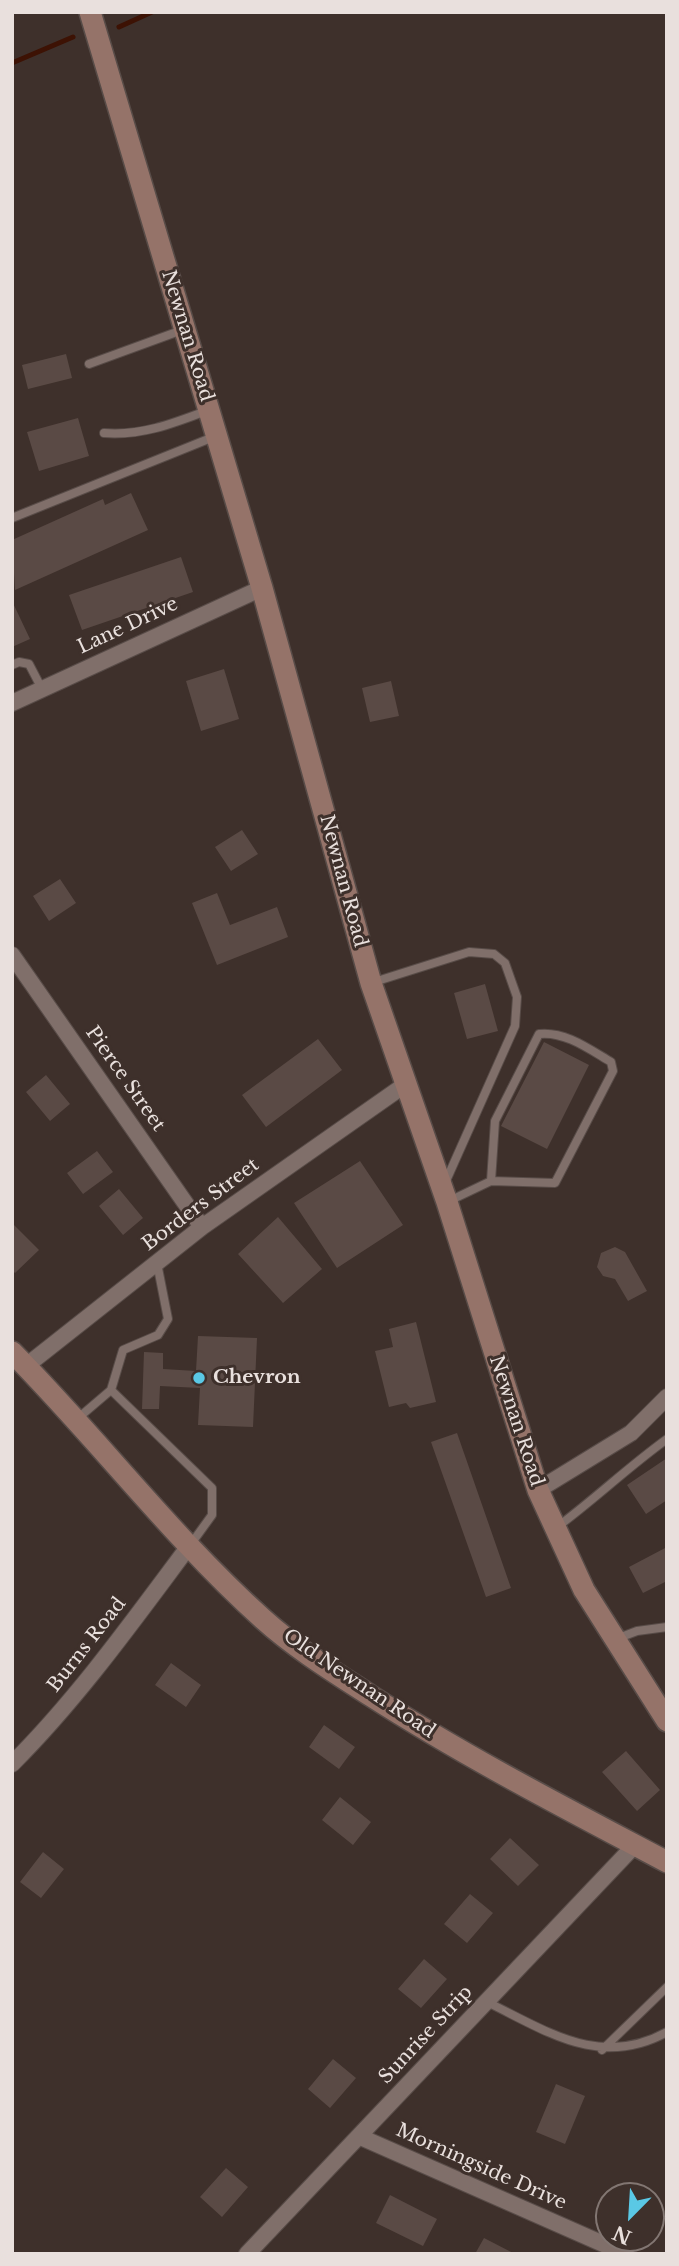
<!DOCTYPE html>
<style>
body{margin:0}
#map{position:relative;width:679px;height:2266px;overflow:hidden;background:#3e302b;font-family:"Libre Baskerville",serif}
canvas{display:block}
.frame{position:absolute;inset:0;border:14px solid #e9e0dd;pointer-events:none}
.north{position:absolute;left:595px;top:2182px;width:70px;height:70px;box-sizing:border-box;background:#3e302b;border:2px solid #827672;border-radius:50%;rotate:204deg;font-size:19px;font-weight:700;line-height:28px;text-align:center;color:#e9e0dd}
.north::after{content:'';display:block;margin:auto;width:24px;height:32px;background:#5ac8e5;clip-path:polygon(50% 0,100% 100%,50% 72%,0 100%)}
</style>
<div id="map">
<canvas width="679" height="2266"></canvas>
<div class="frame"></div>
<div class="north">N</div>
</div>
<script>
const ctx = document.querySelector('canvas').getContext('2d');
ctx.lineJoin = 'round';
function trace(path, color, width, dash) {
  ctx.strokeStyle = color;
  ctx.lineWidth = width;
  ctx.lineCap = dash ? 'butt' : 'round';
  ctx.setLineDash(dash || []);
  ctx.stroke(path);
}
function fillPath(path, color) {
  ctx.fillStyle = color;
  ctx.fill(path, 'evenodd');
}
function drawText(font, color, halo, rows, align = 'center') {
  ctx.font = font + ' "Libre Baskerville",serif';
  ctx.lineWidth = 6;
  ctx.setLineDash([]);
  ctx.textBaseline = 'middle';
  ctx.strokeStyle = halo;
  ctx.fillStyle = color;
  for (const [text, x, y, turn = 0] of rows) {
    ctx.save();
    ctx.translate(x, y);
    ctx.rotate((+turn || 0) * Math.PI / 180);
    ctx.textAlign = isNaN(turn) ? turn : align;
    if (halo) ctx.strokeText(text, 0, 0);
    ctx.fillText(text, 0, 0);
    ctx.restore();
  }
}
trace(new Path2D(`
 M 119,27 L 152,12
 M 12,63 L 73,37`), '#3d1204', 5);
fillPath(new Path2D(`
 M 66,354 L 72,378 L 28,389 L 22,365 Z
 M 78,418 L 89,456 L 39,471 L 27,432 Z
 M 131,493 L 148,530 L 15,590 L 12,540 L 103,499 L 105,505 Z
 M 181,557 L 193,592 L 82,630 L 69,595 Z
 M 12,601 L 30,639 L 12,647 Z
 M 224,669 L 239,719 L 201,731 L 186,681 Z
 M 391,681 L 399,716 L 370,722 L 362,688 Z
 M 242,830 L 258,854 L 231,871 L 215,847 Z
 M 60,879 L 76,903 L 49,921 L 33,896 Z
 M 217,893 L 230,925 L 277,907 L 288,937 L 217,965 L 192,903 Z
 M 485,984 L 498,1031 L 467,1039 L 454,993 Z
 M 318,1039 L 342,1070 L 266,1127 L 242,1095 Z
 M 544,1042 L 589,1065 L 547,1149 L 501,1126 Z
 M 46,1075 L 70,1104 L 50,1121 L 26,1092 Z
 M 97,1151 L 113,1172 L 83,1194 L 67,1173 Z
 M 360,1161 L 403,1225 L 337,1268 L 294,1203 Z
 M 119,1189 L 143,1218 L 123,1235 L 99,1206 Z
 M 278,1217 L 322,1269 L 283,1303 L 238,1254 Z
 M 12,1223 L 39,1250 L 15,1273 L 12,1270 Z
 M 615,1247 L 625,1252 L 647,1291 L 628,1301 L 615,1279 L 603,1276 L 597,1267 L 601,1253 Z
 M 416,1322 L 436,1402 L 410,1408 L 406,1403 L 389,1407 L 375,1351 L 393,1347 L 389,1329 Z
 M 198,1336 L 257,1338 L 253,1427 L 198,1425 L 200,1388 L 160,1386 L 159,1409 L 142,1409 L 144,1352 L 163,1353 L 163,1369 L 196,1371 Z
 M 457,1433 L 511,1588 L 486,1597 L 431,1442 Z
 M 667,1458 L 667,1500 L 646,1514 L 627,1485 Z
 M 667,1547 L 667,1581 L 643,1593 L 629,1567 Z
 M 171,1663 L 201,1685 L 186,1707 L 155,1685 Z
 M 324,1725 L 355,1747 L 339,1769 L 309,1747 Z
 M 626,1751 L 660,1790 L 637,1811 L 602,1772 Z
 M 340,1797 L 371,1822 L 353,1845 L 322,1820 Z
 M 510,1838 L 539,1865 L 518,1886 L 490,1859 Z
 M 43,1852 L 64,1869 L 41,1898 L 20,1882 Z
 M 470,1894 L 493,1913 L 467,1943 L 444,1924 Z
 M 424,1959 L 447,1979 L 421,2008 L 398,1989 Z
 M 333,2059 L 356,2078 L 330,2108 L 308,2089 Z
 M 556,2084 L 585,2096 L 565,2144 L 536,2132 Z
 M 226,2168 L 248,2187 L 222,2217 L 200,2197 Z
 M 390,2195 L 437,2219 L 423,2246 L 376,2223 Z
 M 484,2238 L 515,2254 L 475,2254 Z`), '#5a4a45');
const lane = new Path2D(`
 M 89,364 L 185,329
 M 104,433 C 140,436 172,424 206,411
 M 12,518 L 216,436
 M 12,665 L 19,662 L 29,664 L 42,689
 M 374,982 L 469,952 L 494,954 L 505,963 L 517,997 L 515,1026 L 445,1183
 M 447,1202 L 491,1181 L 555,1183 L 613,1071 L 611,1062 C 589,1049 565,1031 539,1034 L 495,1121 L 491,1181
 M 111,1390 L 212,1488 L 212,1515 L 191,1544
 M 77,1419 L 111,1390 L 123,1350 L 158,1335 L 168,1319 L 157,1263
 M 557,1527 C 595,1499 628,1467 667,1439
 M 616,1639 L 637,1631 L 667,1627
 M 487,2002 C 547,2031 600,2069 667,2032
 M 602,2050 L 667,1987`);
const street = new Path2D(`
 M 12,703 L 262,588
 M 12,955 L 202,1227
 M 26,1366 L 202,1227 L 406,1084
 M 538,1490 L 631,1433 L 667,1397
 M 12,1764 C 78,1698 133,1621 189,1546
 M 364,2131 L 365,2139 L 626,2254
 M 247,2254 L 635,1845`);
const secondary = new Path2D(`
 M 90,12 L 262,588 L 371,983 L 447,1202 L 538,1490 L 584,1590 L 667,1721
 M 12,1352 C 98,1439 172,1537 263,1619 C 295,1648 334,1672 371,1696 C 466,1757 567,1809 667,1862`);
trace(lane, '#584c48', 10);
trace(street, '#584c48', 18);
trace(secondary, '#584c48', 24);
trace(lane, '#806f6a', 8);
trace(street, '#806f6a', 16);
trace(secondary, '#957369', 21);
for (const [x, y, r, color] of [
 [199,1378,7,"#5ac8e5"]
]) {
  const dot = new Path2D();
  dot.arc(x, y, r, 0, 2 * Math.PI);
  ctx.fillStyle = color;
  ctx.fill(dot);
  trace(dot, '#3e302b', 2.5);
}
drawText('19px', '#e9e0dd', '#3e302b', [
 ["Newnan Road",187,336,73],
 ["Lane Drive",128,626,-25],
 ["Newnan Road",343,881,75],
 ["Pierce Street",125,1079,55],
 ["Borders Street",201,1205,-37],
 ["Newnan Road",516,1421,72],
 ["Burns Road",87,1645,-52],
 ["Old Newnan Road",359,1684,34],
 ["Sunrise Strip",426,2035,-47],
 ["Morningside Drive",481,2167,24]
]);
drawText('bold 19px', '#e9e0dd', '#3e302b', [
 ["Chevron",213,1378]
], 'left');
</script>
